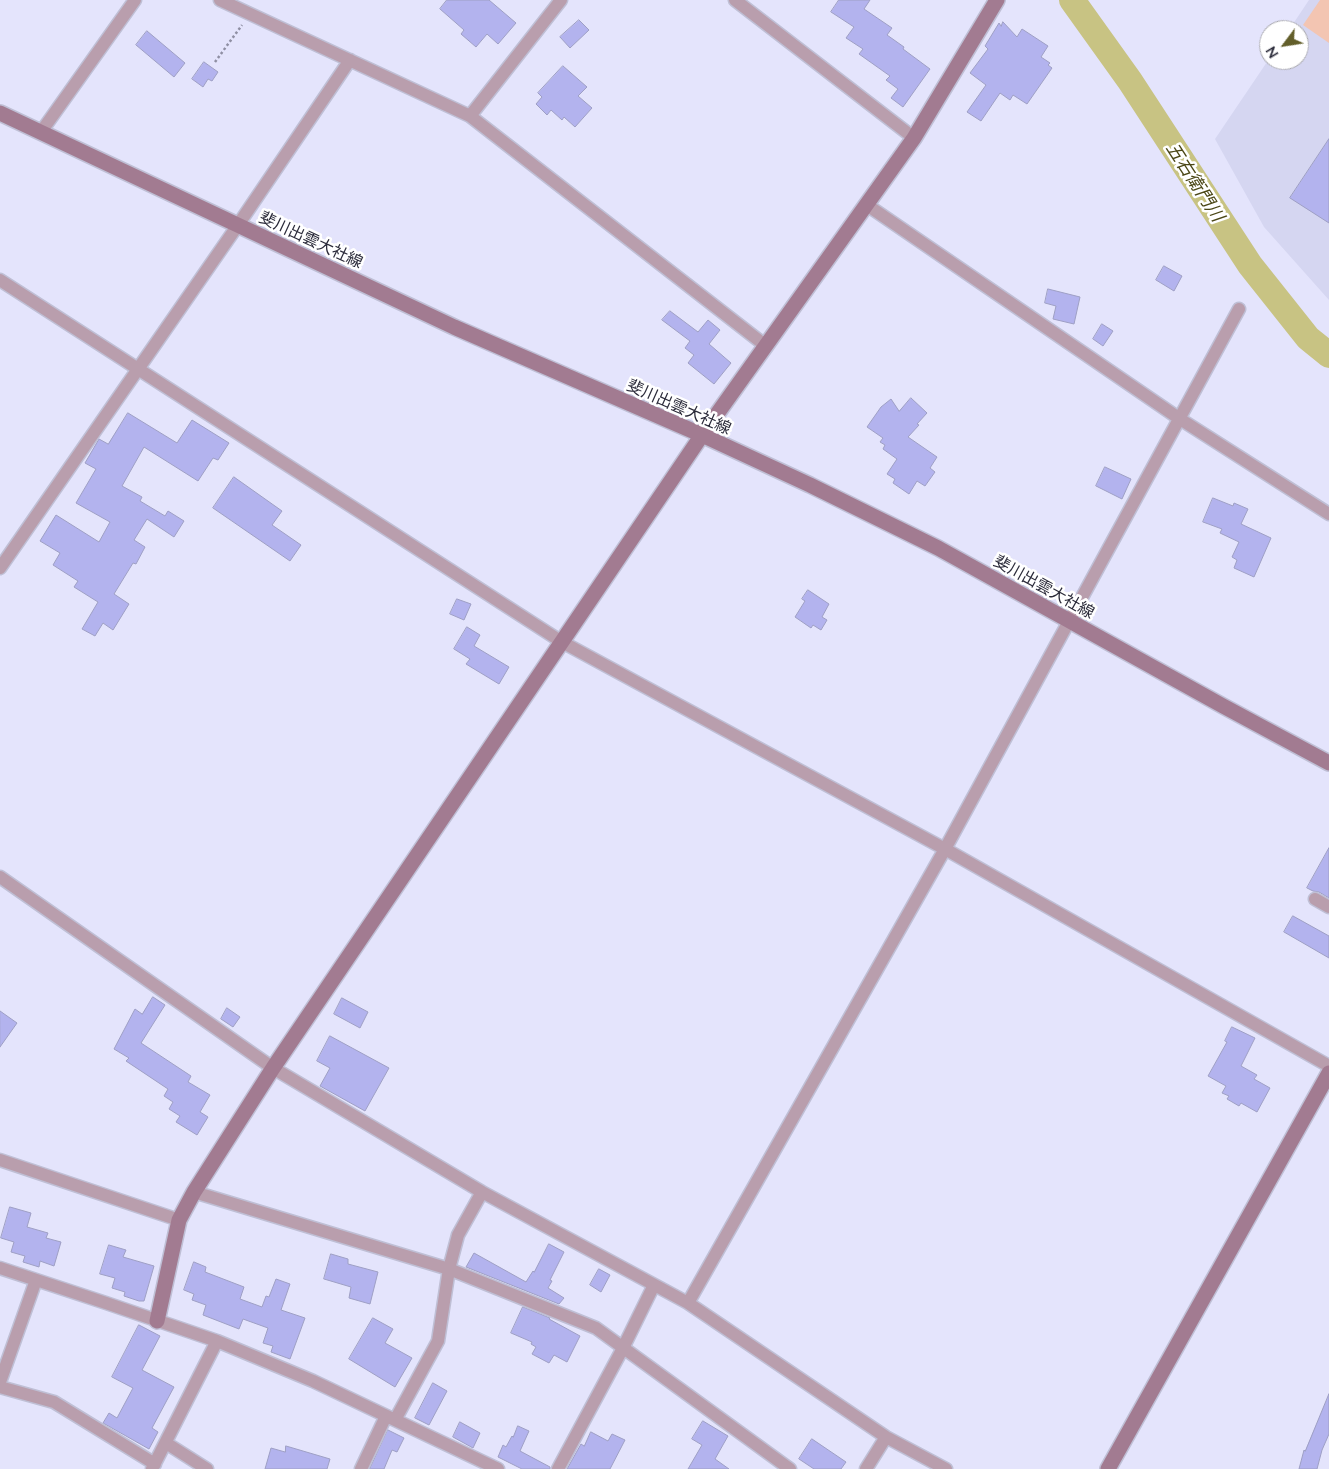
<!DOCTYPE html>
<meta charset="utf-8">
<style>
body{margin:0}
#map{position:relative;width:1329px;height:1469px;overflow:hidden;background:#e4e4fc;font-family:Lato,sans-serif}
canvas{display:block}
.north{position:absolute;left:1259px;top:20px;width:50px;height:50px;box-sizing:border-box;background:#fff;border:1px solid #aaaab0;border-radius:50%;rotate:239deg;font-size:14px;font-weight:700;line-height:20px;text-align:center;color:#2b2b3a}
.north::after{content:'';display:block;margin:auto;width:18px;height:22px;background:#625e2a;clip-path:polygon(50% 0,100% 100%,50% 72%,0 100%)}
</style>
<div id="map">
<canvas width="1329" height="1469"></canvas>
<div class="north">N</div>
</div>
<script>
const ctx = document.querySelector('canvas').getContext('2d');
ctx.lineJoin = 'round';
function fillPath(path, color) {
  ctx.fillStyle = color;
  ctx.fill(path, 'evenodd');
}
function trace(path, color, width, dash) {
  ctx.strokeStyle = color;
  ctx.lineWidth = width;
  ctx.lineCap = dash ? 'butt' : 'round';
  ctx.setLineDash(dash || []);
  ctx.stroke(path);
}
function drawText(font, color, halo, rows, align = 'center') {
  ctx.font = font + ' Lato,"Noto Sans JP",sans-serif';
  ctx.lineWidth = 5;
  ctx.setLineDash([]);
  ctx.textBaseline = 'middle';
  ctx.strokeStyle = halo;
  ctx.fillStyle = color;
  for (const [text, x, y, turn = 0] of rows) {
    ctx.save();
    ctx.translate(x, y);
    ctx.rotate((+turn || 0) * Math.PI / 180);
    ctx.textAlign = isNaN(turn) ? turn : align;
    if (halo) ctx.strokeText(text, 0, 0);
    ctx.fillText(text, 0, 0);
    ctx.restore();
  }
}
fillPath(new Path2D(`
 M 1309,0 L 1329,0 L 1329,300 L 1264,227 L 1215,139 L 1269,59 L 1299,60 L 1299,30 L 1289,30 Z`), '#d5d6f1');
fillPath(new Path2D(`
 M 1320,0 L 1329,0 L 1329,43 L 1303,25 Z`), '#f3c5b2');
trace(new Path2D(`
 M 1072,0 L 1130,81 L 1250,265 L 1308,338 L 1329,355`), '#c8c383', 26);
const building = new Path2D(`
 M 447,0 L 489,0 L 516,23 L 498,44 L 487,34 L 476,47 L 461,34 L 464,30 L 440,9 Z
 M 839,0 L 870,0 L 864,9 L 892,28 L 887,35 L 904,47 L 903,49 L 930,69 L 903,107 L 891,98 L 898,89 L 886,80 L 890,76 L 859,54 L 863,49 L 846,38 L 854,27 L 831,12 Z
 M 579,20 L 589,30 L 570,48 L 560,37 Z
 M 1003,22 L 1017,37 L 1022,29 L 1048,46 L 1041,57 L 1050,63 L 1048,65 L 1052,68 L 1027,104 L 1013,95 L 1010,100 L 1000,93 L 981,121 L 967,112 L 986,85 L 970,73 L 988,49 L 985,46 L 999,23 L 1001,26 Z
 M 147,31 L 185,63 L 174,77 L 136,45 Z
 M 204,62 L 218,72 L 212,81 L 208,79 L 203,87 L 192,79 Z
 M 563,66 L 587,87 L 578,96 L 592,108 L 575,127 L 564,117 L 562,120 L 551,110 L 547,115 L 536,104 L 542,97 L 538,93 Z
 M 1329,139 L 1329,223 L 1290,198 Z
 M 1164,266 L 1182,276 L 1174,291 L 1156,280 Z
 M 1048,289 L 1080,297 L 1074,324 L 1053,319 L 1056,306 L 1045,303 Z
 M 670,311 L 698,332 L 708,320 L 720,330 L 709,344 L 731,363 L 714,384 L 688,363 L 694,355 L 685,348 L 690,341 L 662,320 Z
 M 1102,324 L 1113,331 L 1103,346 L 1093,339 Z
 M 911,398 L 927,413 L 917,424 L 919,425 L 908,437 L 937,457 L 930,468 L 935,472 L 925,486 L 917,481 L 909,494 L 893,483 L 895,479 L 887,474 L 897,459 L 883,449 L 885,445 L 880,442 L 883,438 L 867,427 L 881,407 L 891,399 L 899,411 Z
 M 128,413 L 177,443 L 192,420 L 229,443 L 218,460 L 213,458 L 198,481 L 144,447 L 122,486 L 142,497 L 140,501 L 165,516 L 168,511 L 184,521 L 174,537 L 147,519 L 134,540 L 145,547 L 136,564 L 133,563 L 114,594 L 129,604 L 113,630 L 103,623 L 95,636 L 82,629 L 98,602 L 74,587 L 78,581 L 53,565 L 60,553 L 40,541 L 56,515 L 99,542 L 110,522 L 76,503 L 96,469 L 85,463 L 99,439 L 108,444 Z
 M 1105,467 L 1131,479 L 1122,499 L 1096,486 Z
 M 234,477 L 282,511 L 272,525 L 301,545 L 290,561 L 213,508 Z
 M 1213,498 L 1233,506 L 1234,503 L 1248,509 L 1241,524 L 1271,538 L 1254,577 L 1234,568 L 1237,560 L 1232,557 L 1239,542 L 1220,533 L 1222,529 L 1203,522 Z
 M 808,590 L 829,604 L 822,617 L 827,620 L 821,630 L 813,625 L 811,628 L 795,617 L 805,601 L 802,599 Z
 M 457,599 L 471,604 L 464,620 L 450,614 Z
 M 467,627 L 480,635 L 474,646 L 509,667 L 499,684 L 466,664 L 470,659 L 454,649 Z
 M 1329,848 L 1329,898 L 1319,892 L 1313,891 L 1307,888 Z
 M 1293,916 L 1329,936 L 1329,958 L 1284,932 Z
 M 153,997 L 165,1005 L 141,1043 L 191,1076 L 188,1082 L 210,1095 L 200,1112 L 208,1117 L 197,1135 L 176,1122 L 180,1116 L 169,1109 L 173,1102 L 164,1096 L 168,1089 L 126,1061 L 129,1058 L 114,1049 L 135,1009 L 142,1014 Z
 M 342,998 L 368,1012 L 360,1028 L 334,1014 Z
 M 227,1008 L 240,1017 L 233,1027 L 221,1019 Z
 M 0,1011 L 17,1023 L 0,1047 Z
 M 1232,1027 L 1255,1038 L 1241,1066 L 1257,1075 L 1254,1079 L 1270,1088 L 1257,1112 L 1241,1103 L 1239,1106 L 1227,1099 L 1229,1096 L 1222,1093 L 1226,1086 L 1208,1076 L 1227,1042 L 1225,1041 Z
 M 330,1036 L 389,1068 L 365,1111 L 320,1086 L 330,1068 L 317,1061 Z
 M 10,1207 L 31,1213 L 27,1227 L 48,1233 L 46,1238 L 61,1242 L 54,1266 L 40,1261 L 39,1267 L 23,1262 L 25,1256 L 11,1252 L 14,1242 L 1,1238 Z
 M 549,1244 L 564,1252 L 550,1280 L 552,1281 L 548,1288 L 564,1298 L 559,1304 L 466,1267 L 474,1253 L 526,1282 L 533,1271 L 534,1272 Z
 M 109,1245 L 126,1250 L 123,1257 L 154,1266 L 144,1301 L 139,1301 L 124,1296 L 125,1292 L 112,1288 L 115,1278 L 100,1274 Z
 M 331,1254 L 348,1259 L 348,1264 L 378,1272 L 370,1304 L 349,1298 L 351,1287 L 324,1279 Z
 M 194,1262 L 206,1267 L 205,1272 L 244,1287 L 240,1299 L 262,1307 L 266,1296 L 269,1297 L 276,1279 L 290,1284 L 281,1310 L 305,1318 L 290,1359 L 271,1352 L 273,1346 L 263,1343 L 268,1328 L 243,1319 L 239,1329 L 203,1315 L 206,1305 L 192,1300 L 194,1294 L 184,1290 Z
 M 599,1269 L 610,1275 L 601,1292 L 590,1285 Z
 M 523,1307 L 550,1318 L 549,1319 L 580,1336 L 567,1362 L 554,1355 L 549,1363 L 532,1354 L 536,1347 L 531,1344 L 532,1342 L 511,1333 Z
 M 373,1318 L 393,1329 L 385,1343 L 412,1358 L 395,1387 L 349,1359 Z
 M 139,1325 L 160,1336 L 142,1370 L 174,1387 L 152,1428 L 158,1432 L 149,1449 L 103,1423 L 109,1413 L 117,1418 L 133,1388 L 112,1377 Z
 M 433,1383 L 447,1391 L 429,1425 L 415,1418 Z
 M 1329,1394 L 1329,1434 L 1322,1450 L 1317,1469 L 1299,1469 L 1304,1450 L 1305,1451 Z
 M 703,1421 L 728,1436 L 715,1459 L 729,1469 L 688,1469 L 702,1445 L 692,1439 Z
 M 460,1422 L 480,1433 L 473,1448 L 453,1437 Z
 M 518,1426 L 529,1431 L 520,1451 L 550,1467 L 550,1469 L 522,1469 L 498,1457 L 503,1445 L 506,1447 L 512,1436 L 513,1437 Z
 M 388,1430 L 404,1438 L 397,1452 L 392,1450 L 384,1469 L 370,1469 Z
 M 591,1432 L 608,1441 L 612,1434 L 625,1440 L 610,1469 L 567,1469 L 581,1444 L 584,1446 Z
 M 812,1439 L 846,1462 L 841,1469 L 814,1469 L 799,1459 Z
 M 286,1446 L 330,1459 L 327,1469 L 265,1469 L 271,1448 L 285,1452 Z`);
fillPath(building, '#b3b3ee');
trace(building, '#9e9fc4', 1);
const street = new Path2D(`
 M 220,0 L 470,116 L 766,346
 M 735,0 L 914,138
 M 470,116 L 561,0
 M 41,132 L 135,0
 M 867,205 L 1180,419 L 1329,514
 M 0,280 L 562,642 L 945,849 L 1329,1066
 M 0,568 L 238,225 L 350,60
 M 0,877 L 273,1068 L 482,1192 L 688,1303 L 886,1437 L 946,1469
 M 1315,899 L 1329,907
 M 0,1160 L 179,1220
 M 194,1192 L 449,1269 L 596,1328 L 790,1469
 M 0,1268 L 106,1303 L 217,1341 L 313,1381 L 498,1469
 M 688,1303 L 945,849 L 1239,309
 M 0,1382 L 36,1280
 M 0,1387 L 54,1402 L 155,1464
 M 395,1420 L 438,1341 L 449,1269 L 458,1235 L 482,1192
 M 166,1443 L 207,1469
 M 152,1469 L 217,1341
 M 361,1469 L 386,1416
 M 558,1469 L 623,1348 L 654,1285
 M 866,1469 L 886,1437`);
const secondary = new Path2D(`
 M 0,113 L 454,327 L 702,435 L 810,485 L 938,548 L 1223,706 L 1329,763
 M 157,1321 L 179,1220 L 194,1192 L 273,1068 L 702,435 L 914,138 L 997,0
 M 1108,1469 L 1329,1073`);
trace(street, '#bfbfd5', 15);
trace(secondary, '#bfbfd5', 18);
trace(new Path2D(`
 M 215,62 L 242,25`), '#8f8fa3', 2.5, [2.5, 2.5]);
trace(street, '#b99ead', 12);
trace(secondary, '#a27b91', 15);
drawText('16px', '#2b2b3a', '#fff', [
 ["斐川出雲大社線",311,240,25],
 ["斐川出雲大社線",679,407,24],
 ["斐川出雲大社線",1044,587,29]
]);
drawText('italic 18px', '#4b4716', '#fff', [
 ["五右衛門川",1195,182,57]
]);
</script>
